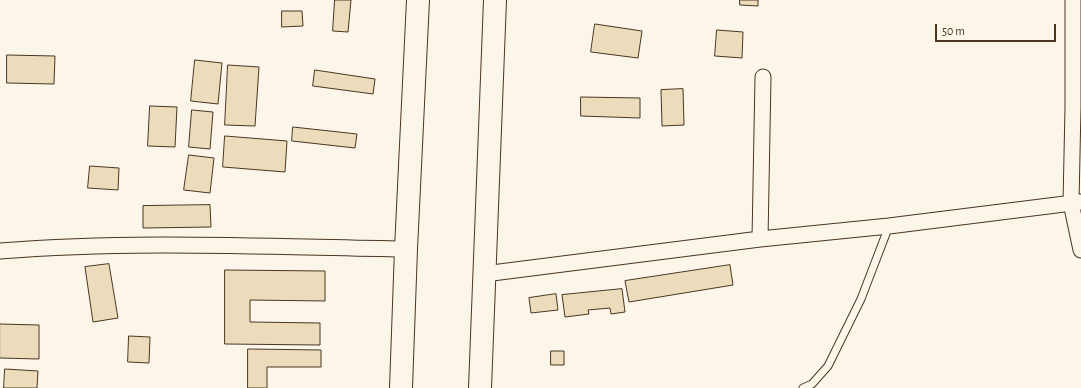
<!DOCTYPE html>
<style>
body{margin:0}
#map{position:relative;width:1081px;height:388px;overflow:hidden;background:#fbf6e9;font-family:"Alegreya Sans",sans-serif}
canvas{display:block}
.scale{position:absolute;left:935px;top:24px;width:121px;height:18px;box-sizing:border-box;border:2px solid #4a3520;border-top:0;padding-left:5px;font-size:12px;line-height:14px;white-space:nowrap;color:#4a3520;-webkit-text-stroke:3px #fbf6e9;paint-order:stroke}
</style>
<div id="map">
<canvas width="1081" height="388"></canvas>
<div class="scale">50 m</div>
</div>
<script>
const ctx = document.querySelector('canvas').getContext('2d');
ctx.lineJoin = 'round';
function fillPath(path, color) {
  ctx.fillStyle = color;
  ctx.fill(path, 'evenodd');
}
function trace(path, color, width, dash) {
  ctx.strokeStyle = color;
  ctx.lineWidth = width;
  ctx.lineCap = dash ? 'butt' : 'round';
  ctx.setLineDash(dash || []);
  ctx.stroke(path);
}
const building = new Path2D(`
 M 335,0 L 351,0 L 348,32 L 333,31 Z
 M 740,0 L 758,0 L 758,6 L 740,5 Z
 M 282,11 L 302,11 L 303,26 L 282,27 Z
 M 595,24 L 642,31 L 638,58 L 591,52 Z
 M 717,30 L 743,32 L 742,58 L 715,56 Z
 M 7,55 L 55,56 L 54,84 L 7,83 Z
 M 195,60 L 222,63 L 218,104 L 191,101 Z
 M 228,65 L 259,67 L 255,126 L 225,125 Z
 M 315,70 L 375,79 L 373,94 L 313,86 Z
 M 683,89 L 684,125 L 662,126 L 661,90 Z
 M 581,97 L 640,98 L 640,118 L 581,116 Z
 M 150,106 L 177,107 L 175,147 L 148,146 Z
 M 192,110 L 213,112 L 210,149 L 189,147 Z
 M 293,127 L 357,134 L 355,148 L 292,141 Z
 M 225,136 L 287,141 L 285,172 L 223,167 Z
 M 189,155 L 214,158 L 210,193 L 184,190 Z
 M 90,166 L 119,168 L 118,190 L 88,188 Z
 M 210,205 L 211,227 L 143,228 L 143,206 Z
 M 109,264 L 118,318 L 93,322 L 85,267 Z
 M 730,265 L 733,285 L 629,302 L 625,281 Z
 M 225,270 L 325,271 L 325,301 L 250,300 L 250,322 L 320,323 L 320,345 L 225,344 Z
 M 622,289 L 625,312 L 611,314 L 610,308 L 588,310 L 589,314 L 565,317 L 562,295 Z
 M 556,294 L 558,310 L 531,313 L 529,298 Z
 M 0,324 L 39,325 L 39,359 L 0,358 Z
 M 129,336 L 150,337 L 149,363 L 128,362 Z
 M 248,349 L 321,350 L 321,367 L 267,367 L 267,388 L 248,388 Z
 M 551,351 L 564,351 L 564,365 L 551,365 Z
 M 5,369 L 38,371 L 37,388 L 4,388 Z`);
fillPath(building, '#ecdcbc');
trace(building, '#4a3520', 1);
const service = new Path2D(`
 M 803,388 L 812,384 L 828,366 L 861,299 L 889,226`);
const minor = new Path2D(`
 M 1073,0 L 1073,107 L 1071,203 L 1081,250
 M 760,239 L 763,77
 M 0,251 C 135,240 271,247 406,249
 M 484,274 L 760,239 L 889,226 L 1081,202`);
const trunk = new Path2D(`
 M 401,388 L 406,249 L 418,0
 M 480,388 L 495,0`);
trace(service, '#4a3520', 9);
trace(minor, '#4a3520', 17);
trace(trunk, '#4a3520', 24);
trace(service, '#fbf6e9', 7);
trace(minor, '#fbf6e9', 15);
trace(trunk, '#fbf6e9', 22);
</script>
